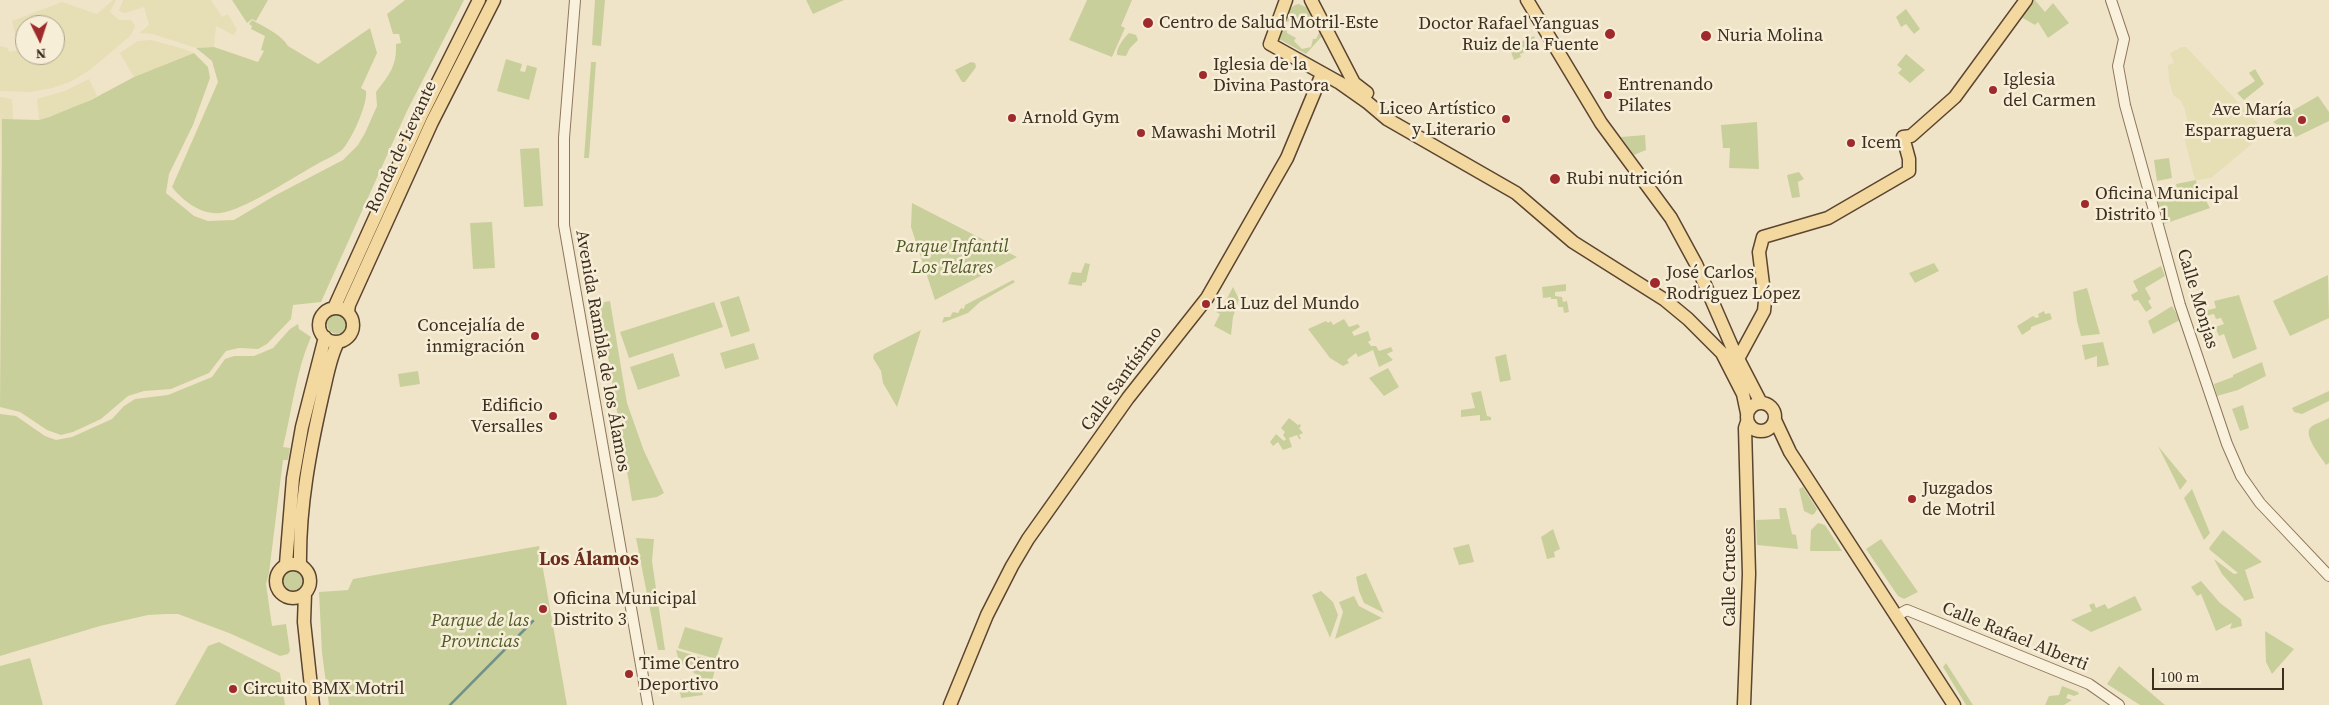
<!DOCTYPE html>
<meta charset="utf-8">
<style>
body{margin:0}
#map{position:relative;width:2329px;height:705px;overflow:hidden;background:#f0e4c8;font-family:"Source Serif 4",serif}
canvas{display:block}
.north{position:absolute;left:15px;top:15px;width:50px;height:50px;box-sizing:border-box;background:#f7eed8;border:1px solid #ada18e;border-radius:50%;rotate:176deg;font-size:14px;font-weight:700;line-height:20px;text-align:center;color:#3d2e20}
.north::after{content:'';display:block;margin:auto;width:18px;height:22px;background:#9e2a2b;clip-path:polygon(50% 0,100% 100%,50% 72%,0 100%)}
.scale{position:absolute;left:2152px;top:668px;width:132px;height:22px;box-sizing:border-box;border:2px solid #3d2e20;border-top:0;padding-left:6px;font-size:15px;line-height:18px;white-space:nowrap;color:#3d2e20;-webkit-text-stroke:4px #f7eed8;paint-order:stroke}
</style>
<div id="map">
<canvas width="2329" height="705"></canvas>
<div class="north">N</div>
<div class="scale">100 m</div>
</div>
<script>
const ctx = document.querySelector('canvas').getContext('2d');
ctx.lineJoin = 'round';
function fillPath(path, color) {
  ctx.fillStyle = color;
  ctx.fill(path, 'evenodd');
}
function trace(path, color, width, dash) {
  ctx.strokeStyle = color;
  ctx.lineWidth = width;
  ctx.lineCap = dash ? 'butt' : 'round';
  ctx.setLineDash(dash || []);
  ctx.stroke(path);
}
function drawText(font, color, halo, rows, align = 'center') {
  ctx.font = font + ' "Source Serif 4",serif';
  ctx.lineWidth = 5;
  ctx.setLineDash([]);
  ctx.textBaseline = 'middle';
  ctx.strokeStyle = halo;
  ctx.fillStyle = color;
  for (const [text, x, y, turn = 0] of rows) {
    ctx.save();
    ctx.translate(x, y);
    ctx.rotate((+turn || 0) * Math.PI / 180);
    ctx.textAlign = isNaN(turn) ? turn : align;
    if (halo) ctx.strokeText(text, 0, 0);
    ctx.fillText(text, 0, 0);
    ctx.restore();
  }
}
fillPath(new Path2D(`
 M 113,0 L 116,0 L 110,12 L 119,20 L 131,20 L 135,26 L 131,35 L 90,70 L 70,82 L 52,88 L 30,92 L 0,91 L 0,46 L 8,48 L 9,52 L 19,50 L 12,21 L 62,2 L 97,14 ZM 25,25 L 55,25 L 55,55 L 25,55 Z
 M 123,0 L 211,0 L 222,17 L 228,14 L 237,30 L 233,35 L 216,26 L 214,47 L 196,48 L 153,34 L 139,33 L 149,25 L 144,7 L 125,13 L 119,11 Z
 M 151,40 L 184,49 L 194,53 L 134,77 L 120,53 L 138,41 Z
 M 2182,47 L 2186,47 L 2266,132 L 2211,178 L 2196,180 L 2194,176 L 2184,137 L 2184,128 L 2189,127 L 2184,107 L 2180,100 L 2173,95 L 2169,80 L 2168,65 L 2174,63 L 2170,53 Z
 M 89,79 L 97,96 L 74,108 L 39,120 L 37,99 L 65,91 Z
 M 0,97 L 12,99 L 13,120 L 2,120 L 1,168 Z`), '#e6deb5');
fillPath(new Path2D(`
 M 232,0 L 268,0 L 256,21 L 252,19 L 247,23 Z
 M 405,0 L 464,0 L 407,111 L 321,302 L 293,305 L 291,319 L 267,344 L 258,349 L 239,348 L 226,351 L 209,373 L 171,389 L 144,391 L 128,396 L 101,419 L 73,432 L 61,435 L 47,430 L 20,412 L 0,407 L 2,119 L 39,120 L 49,117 L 91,100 L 134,77 L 194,53 L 208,67 L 210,78 L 193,125 L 169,174 L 166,193 L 194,216 L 208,221 L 234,220 L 274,196 L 343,160 L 358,145 L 365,133 L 377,106 L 376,92 C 389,75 397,66 396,44 L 401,43 L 399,34 L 393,34 L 387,14 Z
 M 595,0 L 605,0 L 601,46 L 592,45 Z
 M 806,0 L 844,0 L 813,14 Z
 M 1087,0 L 1132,0 L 1121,26 L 1125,28 L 1112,57 L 1069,40 Z
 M 2029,0 L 2035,0 L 2045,12 L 2053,3 L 2069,23 L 2048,38 L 2038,22 L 2035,25 L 2021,17 Z
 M 1299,4 L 1310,9 L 1318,25 L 1315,29 L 1302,18 L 1296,19 L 1295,23 L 1290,21 L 1286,22 L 1287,33 L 1296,38 L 1294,41 L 1302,49 L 1311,47 L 1313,39 L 1316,39 L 1321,29 L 1323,35 L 1306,54 L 1279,39 C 1282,27 1285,6 1299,4 Z
 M 1906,9 L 1920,29 L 1914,34 L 1906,24 L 1901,27 L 1896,17 Z
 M 252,20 C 263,26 282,35 288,46 L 318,64 L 370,28 L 377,53 L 361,88 L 366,91 C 368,104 351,141 342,150 C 336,155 326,159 319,163 C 297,175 243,211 220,213 C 201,215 183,201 172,187 L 218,82 L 212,61 L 196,48 L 214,47 L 258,62 L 264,51 L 261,50 L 265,36 L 251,29 L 252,26 L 249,24 Z
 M 1129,33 L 1136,35 L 1138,40 L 1130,48 L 1126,56 L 1117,55 C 1116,48 1124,38 1129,33 Z
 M 1534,36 L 1539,47 L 1520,54 L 1521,57 L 1514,60 L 1511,52 L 1518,49 L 1516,44 Z
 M 1906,54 L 1925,70 L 1910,83 L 1898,73 L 1902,69 L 1897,65 Z
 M 506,59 L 522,64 L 520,71 L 525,72 L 527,65 L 537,68 L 529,100 L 497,91 Z
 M 591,62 L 596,62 L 589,158 L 584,158 Z
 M 971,62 L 975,63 L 976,67 L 965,82 L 962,82 L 955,70 Z
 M 2255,69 L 2264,84 L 2244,100 L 2237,93 L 2255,81 L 2249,73 Z
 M 2318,96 L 2329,112 L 2329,121 L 2296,137 L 2273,122 Z
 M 1757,122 L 1759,169 L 1729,168 L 1730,148 L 1723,148 L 1721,125 Z
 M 1645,135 L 1646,150 L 1634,155 L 1621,137 Z
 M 539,148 L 543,206 L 524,207 L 520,149 Z
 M 2169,158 L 2172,178 L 2157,181 L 2154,160 Z
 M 1799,172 L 1804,179 L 1798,182 L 1800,197 L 1792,198 L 1787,175 Z
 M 2196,180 L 2197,188 L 2199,188 L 2210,208 L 2164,224 L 2155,196 L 2166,193 L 2166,191 L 2177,190 L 2176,184 Z
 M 912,203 L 914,204 L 1017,257 L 935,300 L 911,227 Z
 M 492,222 L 495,268 L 473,269 L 470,223 Z
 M 1085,263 L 1090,264 L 1086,282 L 1082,283 L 1082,286 L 1068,284 L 1072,272 L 1081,273 Z
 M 1934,263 L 1939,271 L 1915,283 L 1909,273 Z
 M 2161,266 L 2165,276 L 2145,288 L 2151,299 L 2148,301 L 2152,308 L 2146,312 L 2138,300 L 2134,301 L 2131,295 L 2138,291 L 2133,281 Z
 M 2328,275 L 2329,318 L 2290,336 L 2273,301 Z
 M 1013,280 L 1015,282 L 980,302 L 968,313 L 942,323 L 944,317 L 950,317 L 953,312 L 958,313 L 961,308 L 964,309 L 965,305 Z
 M 1566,284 L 1566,291 L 1555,292 L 1555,296 L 1562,297 L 1563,302 L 1567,301 L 1569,312 L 1564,313 L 1563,307 L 1558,307 L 1557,299 L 1551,299 L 1551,297 L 1543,298 L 1542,287 Z
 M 1233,287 L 1239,299 L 1233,317 L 1231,335 L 1214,326 L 1220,314 L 1216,312 L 1219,307 L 1222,308 Z
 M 2087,288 L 2100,334 L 2081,336 L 2077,321 L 2073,292 Z
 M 2239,295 L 2257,349 L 2233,359 L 2224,334 L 2219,336 L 2215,327 L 2224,324 L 2221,318 L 2216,319 L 2214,314 L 2201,317 L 2200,312 L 2216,308 L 2214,301 Z
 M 739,296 L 750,331 L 731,337 L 720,302 Z
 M 610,301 L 627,403 L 644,451 L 664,493 L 657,497 L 632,501 L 599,303 Z
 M 714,302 L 723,327 L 629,358 L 620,332 Z
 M 2172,306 L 2180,320 L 2153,334 L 2148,321 Z
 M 2044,311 L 2045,314 L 2050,313 L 2052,319 L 2031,327 L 2031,329 L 2022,335 L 2017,326 L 2033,316 L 2036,318 L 2039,317 L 2038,314 Z
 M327 324a10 10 0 1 1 20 0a10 10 0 1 1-20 0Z
 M 1344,319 L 1349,327 L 1358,324 L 1360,327 L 1352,332 L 1354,336 L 1368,331 L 1371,340 L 1368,342 L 1371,346 L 1376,346 L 1379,351 L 1391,347 L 1393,351 L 1387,354 L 1393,360 L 1379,367 L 1373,350 L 1358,357 L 1356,353 L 1347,360 L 1349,363 L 1343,366 L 1330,358 L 1308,329 L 1326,321 L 1328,323 L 1331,321 L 1333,325 Z
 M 298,324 L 299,329 L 311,337 C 296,371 292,410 283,447 L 290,448 L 288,460 L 283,460 L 269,573 L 266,584 L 272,626 L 286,624 L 290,651 L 288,654 L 280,656 L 229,633 L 178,614 L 166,614 L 148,615 L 100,626 L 0,656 L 0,414 L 16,416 L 45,436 L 56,440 L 72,437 L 112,419 L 124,406 L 135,399 L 168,395 L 212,377 L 225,359 L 234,356 L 254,356 L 273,348 L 290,329 Z
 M 921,330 L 897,407 L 883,383 L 881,371 L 873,358 L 874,354 Z
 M 2103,342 L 2109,365 L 2097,367 L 2097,356 L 2085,360 L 2082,345 Z
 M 754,343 L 759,359 L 725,369 L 720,353 Z
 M 673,353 L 680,376 L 638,390 L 630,367 Z
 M 1506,354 L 1511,380 L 1500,382 L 1495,357 Z
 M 2262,362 L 2266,376 L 2238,390 L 2217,396 L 2214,384 L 2233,377 L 2233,375 Z
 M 1388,368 L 1399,387 L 1384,396 L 1369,378 Z
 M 418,371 L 420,384 L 400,387 L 398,374 Z
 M 1481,391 L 1487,416 L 1491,417 L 1491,420 L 1480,421 L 1480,415 L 1461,417 L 1461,410 L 1475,408 L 1471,393 Z
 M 2329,391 L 2329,401 L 2302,414 L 2294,412 L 2292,408 Z
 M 2243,405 L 2249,428 L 2240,431 L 2232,409 Z
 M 1289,418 L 1298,425 L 1300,424 L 1301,426 L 1299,428 L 1303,433 L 1299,435 L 1301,439 L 1299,439 L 1297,435 L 1289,438 L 1292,447 L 1283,450 L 1278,442 L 1273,446 L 1270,442 L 1276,434 L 1284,441 L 1286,439 L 1283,435 L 1285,432 L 1281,428 Z
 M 2329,418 L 2329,463 L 2326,465 C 2321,457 2302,434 2311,427 C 2316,423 2324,421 2329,418 Z
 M 2158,446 L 2187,481 L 2180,490 Z
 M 1803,487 L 1817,509 L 1815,513 L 1812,515 L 1804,511 L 1799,489 Z
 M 2192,489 L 2210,533 L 2204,540 L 2184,498 Z
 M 1779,508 L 1786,508 L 1792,534 L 1796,535 L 1798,549 L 1757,545 L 1756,520 L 1780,519 Z
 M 1818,523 L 1825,525 L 1842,551 L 1810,551 L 1811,530 Z
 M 1553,529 L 1560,549 L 1554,552 L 1555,557 L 1547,559 L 1541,537 Z
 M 2223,530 L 2262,562 L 2245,570 L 2254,598 L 2244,601 L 2243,598 L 2222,574 L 2214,559 L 2234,574 L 2238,573 L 2210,550 L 2209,548 Z
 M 636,538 L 654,539 L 652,561 L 665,650 L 658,650 Z
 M 1881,539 L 1918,592 L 1904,599 L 1898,596 L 1866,549 Z
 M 1469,544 L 1474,562 L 1459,565 L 1453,548 Z
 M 539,546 L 567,705 L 329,705 L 322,653 L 319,592 L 348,590 L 353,579 Z
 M281 580a12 12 0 1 1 24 0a12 12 0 1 1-24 0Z
 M 1366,573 L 1384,613 L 1364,603 L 1359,591 L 1356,577 Z
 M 2201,581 L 2220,603 L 2241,619 L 2242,626 L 2230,629 L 2232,623 L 2216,631 L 2201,594 L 2197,596 L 2191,587 Z
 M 1321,591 L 1333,602 L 1338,615 L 1330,638 L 1312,595 Z
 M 1354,596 L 1359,606 L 1382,618 L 1335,639 L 1343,612 L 1339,602 Z
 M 2135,596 L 2142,610 L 2091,632 L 2071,620 L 2092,611 L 2089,605 L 2094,603 L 2096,608 L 2105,604 L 2108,609 Z
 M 685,627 L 723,638 L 716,659 L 678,648 Z
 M 2265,631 L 2294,649 L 2272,674 L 2266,662 Z
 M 219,642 L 280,673 L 285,705 L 175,705 L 208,646 Z
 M 676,650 L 717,662 L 711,685 L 683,665 L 679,661 Z
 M 30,658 L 43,705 L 0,705 L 0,666 Z
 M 1946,663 L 1973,705 L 1966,705 L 1943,667 Z
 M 2119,666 L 2165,705 L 2140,705 L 2107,684 Z
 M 684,679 L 702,692 L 703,695 L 681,698 L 678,680 Z
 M 2062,686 L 2078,692 L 2079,694 L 2074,696 L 2068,694 L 2066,698 L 2072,700 L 2064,705 L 2045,705 L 2049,696 L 2059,695 Z`), '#c9cf9b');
trace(new Path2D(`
 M 450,705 L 533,621`), '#6f938a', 2.5);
const minor = new Path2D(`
 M 575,0 L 564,138 L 564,225 L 648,705
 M 2111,0 L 2124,39 L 2118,66 L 2125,105 L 2180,305 L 2227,444 L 2241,476 L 2260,503 L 2329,576
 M 1896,616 L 1907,610 L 2089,684 L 2119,705`);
const major = new Path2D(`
 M 1286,0 L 1270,44 L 1340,83 L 1367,102 L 1387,119 L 1516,193 L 1573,242 L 1665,300 L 1688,319 L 1722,353 L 1743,394 L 1747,413
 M 1311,0 L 1354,83 L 1367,93
 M 1527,0 L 1601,123 L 1671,218 L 1696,264 L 1733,349 L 1761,403
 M319 325a17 17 0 1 1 34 0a17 17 0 1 1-34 0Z
 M 334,308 L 421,116 L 479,0
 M 348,312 L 349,305 L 432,122 L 494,0
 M 1741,381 L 1738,359 L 1764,311 L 1765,301 L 1759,252 L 1763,237 L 1828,218 L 1909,171 L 1909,159 L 1903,137 L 1911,136 L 1955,97 L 2026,0
 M1747 417a14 14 0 1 1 28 0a14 14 0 1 1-28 0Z
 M 1775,420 L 1790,452 L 1954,705
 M276 581a17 17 0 1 1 34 0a17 17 0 1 1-34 0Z
 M 286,564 L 293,478 L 302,427 L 325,337
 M 300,565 C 299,507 310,450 323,393 C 327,377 330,357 338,342
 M 305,593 L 304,622 L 313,705
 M 950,705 L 987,615 L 1012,566 L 1028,539 L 1128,398 L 1207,298 L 1287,158 L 1322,74
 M 1744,705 L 1749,574 L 1745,428 L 1747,422`);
trace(minor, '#8d765c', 12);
trace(major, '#5b4430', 15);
trace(minor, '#faf1dc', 10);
trace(major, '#f3d9a0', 12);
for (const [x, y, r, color] of [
 [1148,23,6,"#9e2a2b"],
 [1610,34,6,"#9e2a2b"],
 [1706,36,6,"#9e2a2b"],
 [1203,75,5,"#9e2a2b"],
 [1993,90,5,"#9e2a2b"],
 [1608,95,5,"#9e2a2b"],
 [1012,118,5,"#9e2a2b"],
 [1506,119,5,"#9e2a2b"],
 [2302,120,5,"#9e2a2b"],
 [1141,133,5,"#9e2a2b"],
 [1851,143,5,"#9e2a2b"],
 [1555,179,6,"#9e2a2b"],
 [2085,204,5,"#9e2a2b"],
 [1655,283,6,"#9e2a2b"],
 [1206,304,5,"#9e2a2b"],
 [535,336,5,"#9e2a2b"],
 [553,416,5,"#9e2a2b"],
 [1912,499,5,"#9e2a2b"],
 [543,609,5,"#9e2a2b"],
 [629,674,5,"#9e2a2b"],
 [233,689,5,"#9e2a2b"]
]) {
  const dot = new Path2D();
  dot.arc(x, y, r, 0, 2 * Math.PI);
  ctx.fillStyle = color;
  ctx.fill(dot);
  trace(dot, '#f7eed8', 2);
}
drawText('18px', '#3d2e20', '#f7eed8', [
 ["Centro de Salud Motril-Este",1159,23],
 ["Doctor Rafael Yanguas",1599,24,"right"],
 ["Ruiz de la Fuente",1599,45,"right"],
 ["Nuria Molina",1717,36],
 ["Iglesia de la",1213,65],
 ["Divina Pastora",1213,86],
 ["Iglesia",2003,80],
 ["del Carmen",2003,101],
 ["Entrenando",1618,85],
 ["Pilates",1618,106],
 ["Liceo Artístico",1496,109,"right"],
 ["y Literario",1496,130,"right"],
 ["Ave María",2292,110,"right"],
 ["Esparraguera",2292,131,"right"],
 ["Arnold Gym",1022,118],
 ["Mawashi Motril",1151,133],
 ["Icem",1861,143],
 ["Rubi nutrición",1566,179],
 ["Oficina Municipal",2095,194],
 ["Distrito 1",2095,215],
 ["José Carlos",1666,273],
 ["Rodríguez López",1666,294],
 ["La Luz del Mundo",1216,304],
 ["Concejalía de",525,326,"right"],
 ["inmigración",525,347,"right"],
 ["Edificio",543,406,"right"],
 ["Versalles",543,427,"right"],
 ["Juzgados",1922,489],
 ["de Motril",1922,510],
 ["Oficina Municipal",553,599],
 ["Distrito 3",553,620],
 ["Time Centro",639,664],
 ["Deportivo",639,685],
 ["Circuito BMX Motril",243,689]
], 'left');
drawText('18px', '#3d2e20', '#f7eed8', [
 ["Ronda de Levante",402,147,-65],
 ["Calle Monjas",2197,299,73],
 ["Avenida Rambla de los Álamos",602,351,80],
 ["Calle Santísimo",1122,379,-54],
 ["Calle Cruces",1730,577,-90],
 ["Calle Rafael Alberti",2015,637,22]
]);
drawText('italic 18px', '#4d5a26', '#f7eed8', [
 ["Parque Infantil",952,247],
 ["Los Telares",952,268],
 ["Parque de las",480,621],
 ["Provincias",480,642]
]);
drawText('bold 19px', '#6b2e1e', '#f7eed8', [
 ["Los Álamos",589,560]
]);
</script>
